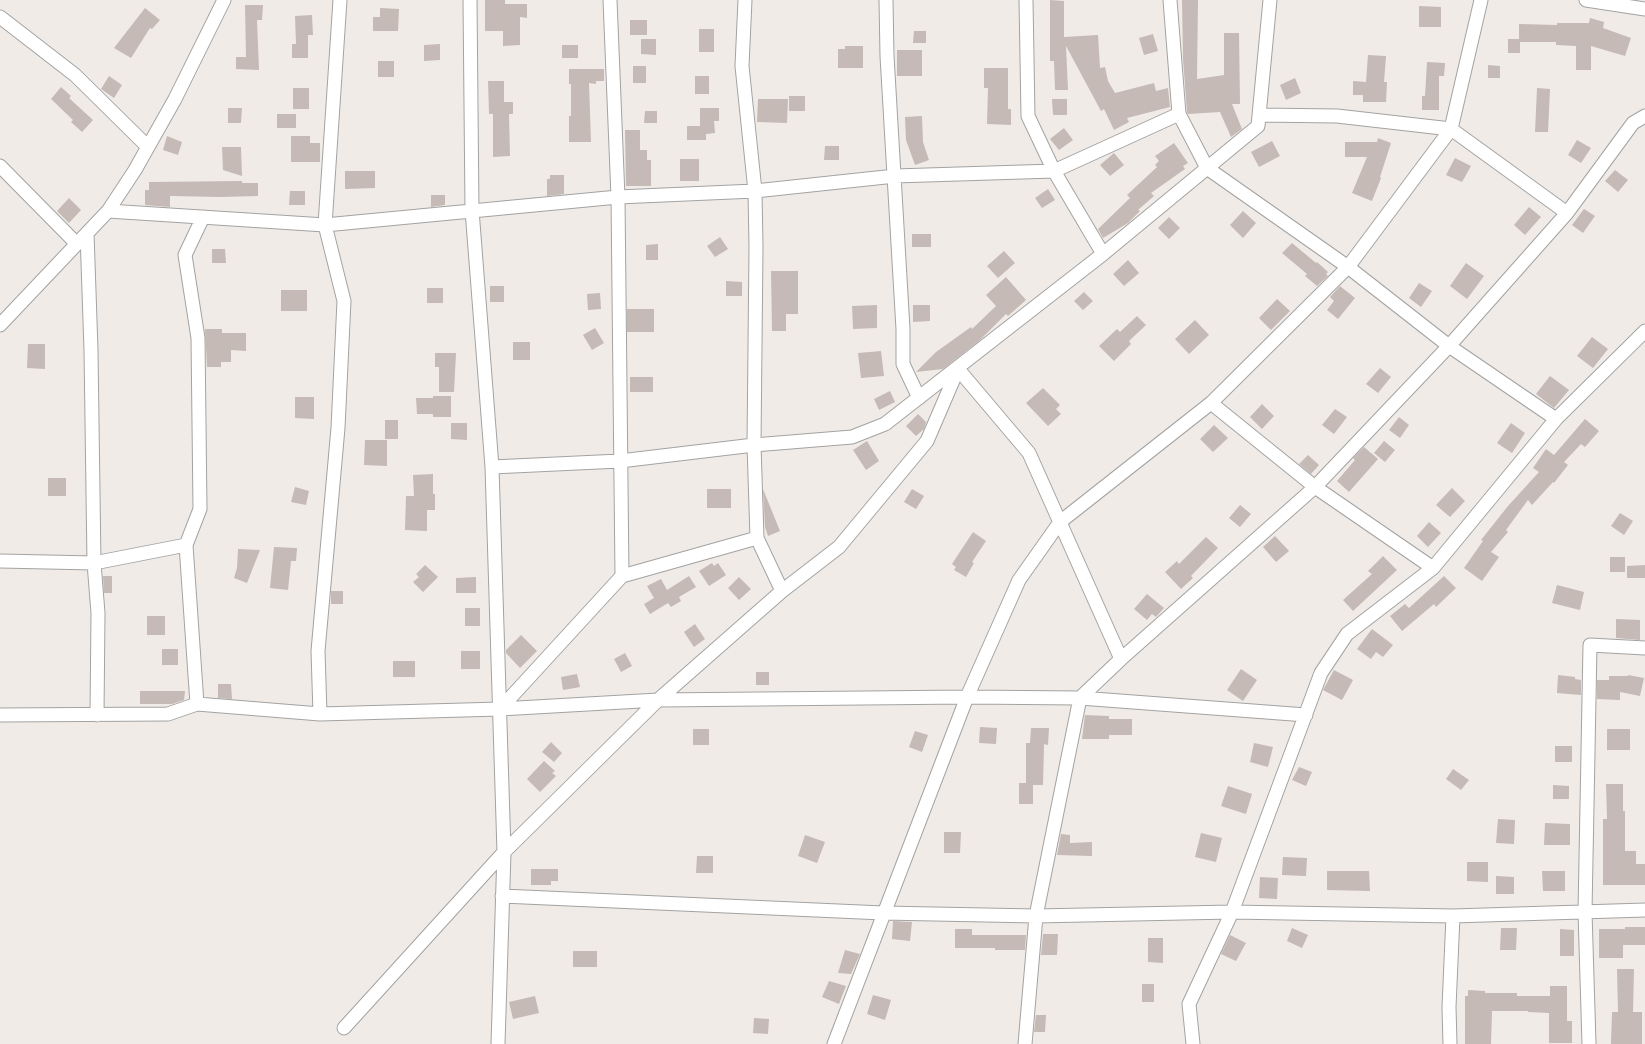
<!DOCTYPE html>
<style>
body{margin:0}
canvas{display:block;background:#f0ebe6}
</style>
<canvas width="1645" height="1044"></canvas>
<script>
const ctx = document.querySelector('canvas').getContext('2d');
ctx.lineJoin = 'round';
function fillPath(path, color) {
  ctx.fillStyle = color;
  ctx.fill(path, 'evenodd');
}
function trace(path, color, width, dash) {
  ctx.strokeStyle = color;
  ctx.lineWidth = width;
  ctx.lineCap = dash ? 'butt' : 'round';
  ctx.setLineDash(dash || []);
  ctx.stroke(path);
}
fillPath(new Path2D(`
 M 485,0 L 505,0 L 505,4 L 527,4 L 527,18 L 520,17 L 520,45 L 503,46 L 503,31 L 485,31 Z
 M 1050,0 L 1064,1 L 1064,37 L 1098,35 L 1100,68 L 1105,67 L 1108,81 L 1115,93 L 1154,83 L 1156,91 L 1168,88 L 1170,107 L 1127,118 L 1129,122 L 1114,130 L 1104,109 L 1101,111 L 1066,46 L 1068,90 L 1055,90 L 1054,61 L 1050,61 Z
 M 1182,0 L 1198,0 L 1197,79 L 1224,75 L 1224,33 L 1239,33 L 1240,104 L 1232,104 L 1242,129 L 1231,137 L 1220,112 L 1188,114 L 1187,112 L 1183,59 Z
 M 245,5 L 263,5 L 262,20 L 257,20 L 259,70 L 236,69 L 236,57 L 246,57 Z
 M 1419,6 L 1441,7 L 1441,27 L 1419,27 Z
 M 145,8 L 160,20 L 152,29 L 150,28 L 131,58 L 114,48 Z
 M 380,8 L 399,9 L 398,31 L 373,31 L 373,17 L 380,17 Z
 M 312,15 L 313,35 L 308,35 L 308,58 L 292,58 L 292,44 L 296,44 L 295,16 Z
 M 1590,18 L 1604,22 L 1603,28 L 1631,38 L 1625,56 L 1591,46 L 1591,70 L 1576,70 L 1576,46 L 1556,45 L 1556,42 L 1520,42 L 1520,53 L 1508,53 L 1508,39 L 1519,39 L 1519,24 L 1557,25 L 1557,23 L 1589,23 Z
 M 630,20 L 647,20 L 647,35 L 630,35 Z
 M 699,29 L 714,29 L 714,52 L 699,52 Z
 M 914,31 L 926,31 L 926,43 L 913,43 Z
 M 1153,34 L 1158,51 L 1144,55 L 1139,38 Z
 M 641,39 L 656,39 L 656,55 L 641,54 Z
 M 440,44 L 440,60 L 424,61 L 424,45 Z
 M 562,45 L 578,45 L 578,58 L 562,58 Z
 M 845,46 L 863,46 L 863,68 L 838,68 L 838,49 L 845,49 Z
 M 897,50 L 922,50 L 922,76 L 897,76 Z
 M 1368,55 L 1386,56 L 1384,82 L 1387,82 L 1386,102 L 1363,102 L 1363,95 L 1353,95 L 1353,81 L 1366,82 Z
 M 378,61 L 394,61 L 394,77 L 378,77 Z
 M 1427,62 L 1445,63 L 1444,76 L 1439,76 L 1439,110 L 1422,110 L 1422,96 L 1425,96 Z
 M 1488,65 L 1500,66 L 1500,78 L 1488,78 Z
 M 633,66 L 646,66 L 646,83 L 633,83 Z
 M 984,68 L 1008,68 L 1008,109 L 1011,109 L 1011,125 L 987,124 L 988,88 L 984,88 Z
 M 569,69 L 604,69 L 604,81 L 596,81 L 596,84 L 589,83 L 591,142 L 569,142 L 569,116 L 571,116 L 571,84 L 569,84 Z
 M 109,76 L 122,85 L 114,98 L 101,89 Z
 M 695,76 L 709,76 L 709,94 L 695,94 Z
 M 1295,78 L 1301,93 L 1286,100 L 1280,85 Z
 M 488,81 L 504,81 L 504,102 L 513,102 L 513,114 L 509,114 L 510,156 L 493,157 L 493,114 L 489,114 Z
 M 61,87 L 71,96 L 69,98 L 93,120 L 82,132 L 71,122 L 73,120 L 51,99 Z
 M 293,88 L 309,88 L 309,109 L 293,109 Z
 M 1537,88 L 1550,89 L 1548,132 L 1535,132 Z
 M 789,96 L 805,96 L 805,111 L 789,111 Z
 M 758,99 L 788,99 L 787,123 L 757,122 Z
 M 1052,99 L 1067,99 L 1067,115 L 1053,115 Z
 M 228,108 L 242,108 L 241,123 L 228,123 Z
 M 700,108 L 719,108 L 719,121 L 714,121 L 715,133 L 706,134 L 706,140 L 687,140 L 687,126 L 700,126 Z
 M 645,111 L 657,111 L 657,123 L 644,123 Z
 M 277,114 L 296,114 L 296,128 L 277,128 Z
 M 922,116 L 923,142 L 929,160 L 915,165 L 906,140 L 905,117 Z
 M 1064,128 L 1073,140 L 1059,150 L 1050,139 Z
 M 625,130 L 640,130 L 640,150 L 647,150 L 647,160 L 651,160 L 651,186 L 626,186 Z
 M 167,136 L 182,142 L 178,155 L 163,150 Z
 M 291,136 L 310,136 L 310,143 L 320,143 L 320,162 L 291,162 Z
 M 1378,138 L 1391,143 L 1380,177 L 1381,178 L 1372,201 L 1352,193 L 1367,157 L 1345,157 L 1345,142 L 1377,142 Z
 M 1577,140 L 1591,148 L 1581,163 L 1568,155 Z
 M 1272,141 L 1280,156 L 1259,167 L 1251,152 Z
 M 1174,143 L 1188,163 L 1183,166 L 1185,169 L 1151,193 L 1154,196 L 1138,210 L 1140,211 L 1128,223 L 1103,238 L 1098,229 L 1130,198 L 1127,195 L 1157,167 L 1155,165 L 1159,161 L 1155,156 Z
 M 825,146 L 839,146 L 839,160 L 824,160 Z
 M 222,147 L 241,147 L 242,176 L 223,170 Z
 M 1114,153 L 1124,165 L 1110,176 L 1100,165 Z
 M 1455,158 L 1471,166 L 1462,182 L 1446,175 Z
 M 680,159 L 699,159 L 699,181 L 680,181 Z
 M 1615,170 L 1628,180 L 1618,192 L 1605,181 Z
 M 345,171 L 375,171 L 375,188 L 345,189 Z
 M 550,175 L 564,175 L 564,194 L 547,196 L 547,179 L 550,179 Z
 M 242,181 L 242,183 L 258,183 L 258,196 L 221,197 L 170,196 L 170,207 L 145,205 L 145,190 L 149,190 L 149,182 Z
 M 1048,189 L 1055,200 L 1042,208 L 1035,198 Z
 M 290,191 L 305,191 L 305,205 L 289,205 Z
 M 431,195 L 445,195 L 445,205 L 431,207 Z
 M 69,198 L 81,210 L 69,223 L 57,211 Z
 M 1529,207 L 1541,217 L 1525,235 L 1514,225 Z
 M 1584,209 L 1595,216 L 1583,233 L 1572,225 Z
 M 1243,211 L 1256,223 L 1243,238 L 1230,225 Z
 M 1169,217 L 1180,228 L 1169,239 L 1158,228 Z
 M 912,234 L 931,234 L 931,247 L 912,247 Z
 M 720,237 L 728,249 L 715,257 L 707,246 Z
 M 1292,243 L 1316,263 L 1317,262 L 1328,272 L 1326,274 L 1328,276 L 1317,286 L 1305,276 L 1307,274 L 1282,253 Z
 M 658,244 L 658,260 L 646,260 L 646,245 Z
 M 212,249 L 225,249 L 226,263 L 212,263 Z
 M 1004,251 L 1015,263 L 998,278 L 987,266 Z
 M 1128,260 L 1139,273 L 1124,286 L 1113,274 Z
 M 1466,263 L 1484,276 L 1467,299 L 1450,286 Z
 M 771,271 L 798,271 L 798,314 L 786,314 L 786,331 L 772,331 Z
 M 1006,277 L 1026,300 L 1008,316 L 1006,314 L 980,340 L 943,369 L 916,372 L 936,352 L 971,327 L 972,329 L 996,306 L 986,295 Z
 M 726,281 L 742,282 L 742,296 L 726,296 Z
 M 1419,283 L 1432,291 L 1421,307 L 1409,298 Z
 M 490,286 L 504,286 L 504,302 L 490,302 Z
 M 1340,286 L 1355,298 L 1338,319 L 1327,310 L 1334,301 L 1330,297 Z
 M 427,288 L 443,288 L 443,303 L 427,303 Z
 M 281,290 L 307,290 L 307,311 L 281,311 Z
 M 1084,292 L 1093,301 L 1083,310 L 1074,301 Z
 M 600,293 L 601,309 L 588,310 L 587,294 Z
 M 1277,299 L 1290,311 L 1271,330 L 1259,318 Z
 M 877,305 L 877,328 L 853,329 L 852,306 Z
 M 913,305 L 930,305 L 930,321 L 913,322 Z
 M 627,309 L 654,309 L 654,332 L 627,332 Z
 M 1137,316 L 1146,325 L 1129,341 L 1131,344 L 1114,361 L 1099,346 L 1117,329 L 1120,332 Z
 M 1195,320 L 1209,335 L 1189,354 L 1175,339 Z
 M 595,328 L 604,343 L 592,350 L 583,335 Z
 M 205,329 L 222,329 L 222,333 L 246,333 L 246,351 L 231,350 L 231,362 L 221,362 L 221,367 L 207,367 Z
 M 1592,337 L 1608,349 L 1593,368 L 1577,356 Z
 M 513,342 L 530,342 L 530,360 L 513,360 Z
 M 28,344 L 45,344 L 45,369 L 27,368 Z
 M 881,351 L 884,376 L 861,378 L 858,353 Z
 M 435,353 L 456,353 L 454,392 L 439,392 L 439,367 L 435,367 Z
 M 1380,368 L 1391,377 L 1378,393 L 1366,384 Z
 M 1550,376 L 1569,390 L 1554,408 L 1536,394 Z
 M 630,377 L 653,377 L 653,392 L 630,392 Z
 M 1043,388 L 1060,405 L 1056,409 L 1061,414 L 1048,426 L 1026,403 Z
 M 890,391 L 895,402 L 879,410 L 874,399 Z
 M 433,396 L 451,396 L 451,417 L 433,417 L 433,414 L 417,414 L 416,398 L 433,398 Z
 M 295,397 L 314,397 L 314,419 L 295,418 Z
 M 1262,404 L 1274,416 L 1262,429 L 1250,417 Z
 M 1335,409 L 1347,417 L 1334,434 L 1322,425 Z
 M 918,414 L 926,422 L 924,429 L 916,436 L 906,426 Z
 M 1399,417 L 1409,425 L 1400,438 L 1389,430 Z
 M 1585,419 L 1599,431 L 1585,447 L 1581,444 L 1564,462 L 1568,465 L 1554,483 L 1553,482 L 1532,505 L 1528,500 L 1506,530 L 1508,532 L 1491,552 L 1499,557 L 1482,581 L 1464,568 L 1483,541 L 1481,540 L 1508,506 L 1539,472 L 1533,468 L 1546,449 L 1554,455 Z
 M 385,420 L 398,420 L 398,439 L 385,439 Z
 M 451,423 L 467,423 L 467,440 L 451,439 Z
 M 1511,423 L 1525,433 L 1512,453 L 1497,443 Z
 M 1214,425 L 1228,438 L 1213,452 L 1200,439 Z
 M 365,440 L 387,440 L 387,466 L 364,465 Z
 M 867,441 L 879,461 L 866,470 L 853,450 Z
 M 1384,441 L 1395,450 L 1385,462 L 1374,453 Z
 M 1364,447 L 1378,459 L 1349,492 L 1337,481 L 1355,460 L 1353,458 Z
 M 1308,455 L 1319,465 L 1311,474 L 1299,464 Z
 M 433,474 L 433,494 L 435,494 L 435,510 L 427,510 L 427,531 L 405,530 L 406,496 L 414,496 L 413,475 Z
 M 48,478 L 66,478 L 66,496 L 48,496 Z
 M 295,487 L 309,491 L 306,505 L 291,502 Z
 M 1452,488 L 1465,501 L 1450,517 L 1436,505 Z
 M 707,489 L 731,489 L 731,508 L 707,508 Z
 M 763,489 L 780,531 L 768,536 L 765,527 Z
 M 912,489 L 924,496 L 916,509 L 904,502 Z
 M 1240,505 L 1251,514 L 1240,527 L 1229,518 Z
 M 1620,513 L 1633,521 L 1624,535 L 1611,526 Z
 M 1429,522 L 1441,533 L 1428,547 L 1417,536 Z
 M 973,532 L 986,541 L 972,562 L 974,563 L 966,577 L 954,570 L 956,567 L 952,564 Z
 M 1275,536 L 1289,551 L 1276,562 L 1263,547 Z
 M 1206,537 L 1218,548 L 1191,576 L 1193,578 L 1181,589 L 1165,572 L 1177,561 L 1179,564 Z
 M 274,547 L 297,548 L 296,561 L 291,561 L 288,590 L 270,588 Z
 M 238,549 L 260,550 L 247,583 L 234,578 L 237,568 Z
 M 1383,556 L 1397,570 L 1353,611 L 1343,600 L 1372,574 L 1368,571 Z
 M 1610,557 L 1625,557 L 1625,572 L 1610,572 Z
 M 712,563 L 714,566 L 718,563 L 726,575 L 709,586 L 699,571 Z
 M 425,565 L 438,577 L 423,592 L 413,582 L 419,577 L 416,574 Z
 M 1645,565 L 1645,578 L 1627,578 L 1627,566 Z
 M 103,576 L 112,576 L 112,593 L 104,593 Z
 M 689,576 L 696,587 L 679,597 L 681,601 L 671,607 L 668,603 L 650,614 L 644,604 L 654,598 L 647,586 L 661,579 L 667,590 Z
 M 1444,576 L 1456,588 L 1436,607 L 1434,604 L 1402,631 L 1390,616 L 1405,604 L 1409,608 Z
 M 476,577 L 476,593 L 456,593 L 456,578 Z
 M 739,577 L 751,589 L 739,600 L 728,588 Z
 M 1557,585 L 1584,592 L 1580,610 L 1552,603 Z
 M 331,591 L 343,591 L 343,604 L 331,604 Z
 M 1147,594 L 1164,608 L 1156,617 L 1152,614 L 1147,620 L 1134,609 Z
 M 465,608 L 480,608 L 480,626 L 465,626 Z
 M 147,616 L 165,616 L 165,635 L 147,635 Z
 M 1616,619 L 1640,620 L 1640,640 L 1616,638 Z
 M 695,624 L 705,639 L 694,647 L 684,632 Z
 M 1372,629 L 1393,645 L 1383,657 L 1376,652 L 1371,659 L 1357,649 Z
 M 521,635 L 537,651 L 520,668 L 506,653 L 506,650 Z
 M 162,649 L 178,649 L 178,665 L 162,665 Z
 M 461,651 L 480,651 L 480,669 L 461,669 Z
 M 625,653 L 632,666 L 621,672 L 614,659 Z
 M 393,661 L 415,661 L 415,677 L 393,677 Z
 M 1241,669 L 1257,680 L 1243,701 L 1227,690 Z
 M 1334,670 L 1353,680 L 1342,700 L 1323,690 Z
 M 756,672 L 769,672 L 769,685 L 756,685 Z
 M 577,674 L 580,687 L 563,690 L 561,677 Z
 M 1558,675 L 1575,677 L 1575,679 L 1581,680 L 1581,695 L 1557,693 Z
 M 1628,675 L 1644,678 L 1640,696 L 1620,692 L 1620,700 L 1597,699 L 1597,680 L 1609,680 L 1609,676 L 1628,676 Z
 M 218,684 L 231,684 L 232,699 L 218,698 Z
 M 140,691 L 185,691 L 184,700 L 172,704 L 140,704 Z
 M 1085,715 L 1109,716 L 1109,719 L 1132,719 L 1132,735 L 1109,735 L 1109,739 L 1082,739 Z
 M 980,727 L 997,728 L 996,744 L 979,743 Z
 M 1031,728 L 1049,728 L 1048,745 L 1044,744 L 1043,785 L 1033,785 L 1033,804 L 1019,804 L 1019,783 L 1026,783 L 1026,743 L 1030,743 Z
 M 693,729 L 709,729 L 709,745 L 693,745 Z
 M 1607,729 L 1630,729 L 1630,750 L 1607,750 Z
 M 915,731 L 928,735 L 922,752 L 909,747 Z
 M 551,742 L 562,753 L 554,762 L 542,752 Z
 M 1254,743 L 1273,747 L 1268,767 L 1250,762 Z
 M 1555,746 L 1572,746 L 1572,762 L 1555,762 Z
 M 544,761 L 555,771 L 552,773 L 556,776 L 540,792 L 527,779 Z
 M 1299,767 L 1312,772 L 1306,786 L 1292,780 Z
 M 1453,769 L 1469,780 L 1461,790 L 1446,779 Z
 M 1606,784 L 1623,784 L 1623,811 L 1625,811 L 1625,851 L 1636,851 L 1636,864 L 1645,864 L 1645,885 L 1603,885 L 1603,819 L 1607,819 Z
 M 1553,785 L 1569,786 L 1569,799 L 1553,799 Z
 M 1228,786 L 1252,794 L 1246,814 L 1221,806 Z
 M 1498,819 L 1515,820 L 1514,844 L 1496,843 Z
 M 1545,823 L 1570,824 L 1570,845 L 1544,845 Z
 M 944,832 L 961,832 L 960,853 L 944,853 Z
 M 1201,833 L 1222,838 L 1216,862 L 1195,857 Z
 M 1061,834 L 1070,835 L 1070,843 L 1092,842 L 1092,856 L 1057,855 Z
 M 805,835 L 825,842 L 817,863 L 798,856 Z
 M 697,856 L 713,856 L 713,873 L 696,873 Z
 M 1283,857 L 1307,858 L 1306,876 L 1282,875 Z
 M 1467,862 L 1488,862 L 1488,882 L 1467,881 Z
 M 531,869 L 558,869 L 558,881 L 551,881 L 551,885 L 531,885 Z
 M 1327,871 L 1369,871 L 1370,891 L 1327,890 Z
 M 1542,871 L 1565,871 L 1565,891 L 1543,891 Z
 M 1496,876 L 1514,877 L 1514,894 L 1496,894 Z
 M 1260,877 L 1278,878 L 1277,899 L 1259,898 Z
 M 893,921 L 912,922 L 910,941 L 892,939 Z
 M 1625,927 L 1645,927 L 1645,945 L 1623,945 L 1623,958 L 1599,958 L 1599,929 L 1625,929 Z
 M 1292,928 L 1308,935 L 1302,948 L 1287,941 Z
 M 1501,928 L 1517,928 L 1516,950 L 1500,950 Z
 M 955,929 L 972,929 L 972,935 L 1026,935 L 1025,950 L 995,950 L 995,948 L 955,948 Z
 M 1560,929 L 1574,930 L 1574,956 L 1560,956 Z
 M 1043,934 L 1058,934 L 1057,955 L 1041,955 Z
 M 1230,935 L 1246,943 L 1236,961 L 1221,954 Z
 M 1148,938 L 1163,938 L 1163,963 L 1148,962 Z
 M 845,950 L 860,954 L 851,974 L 838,973 Z
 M 573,951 L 597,951 L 597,967 L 573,967 Z
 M 1617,969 L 1634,969 L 1633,1012 L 1642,1012 L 1642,1044 L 1611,1044 L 1612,1012 L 1618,1012 Z
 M 829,981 L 846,986 L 839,1004 L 822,997 Z
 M 1142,984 L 1154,984 L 1154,1002 L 1142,1002 Z
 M 1550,986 L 1567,986 L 1567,1021 L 1572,1021 L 1572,1043 L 1549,1043 L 1549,1013 L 1528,1012 L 1528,1011 L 1492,1011 L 1491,1044 L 1465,1044 L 1465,996 L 1468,996 L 1468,990 L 1485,991 L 1485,993 L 1517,993 L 1517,996 L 1550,996 Z
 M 873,995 L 891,1000 L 885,1020 L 867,1014 Z
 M 535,996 L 539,1013 L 513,1019 L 509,1002 Z
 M 1036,1015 L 1046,1015 L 1045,1032 L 1034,1032 Z
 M 754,1018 L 769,1019 L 768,1034 L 753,1033 Z`), '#c5bab5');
const street = new Path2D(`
 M 470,0 L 472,210 L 492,467 L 504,852 L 498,1044
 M 610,0 L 618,197 L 622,576
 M 745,0 L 742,66 L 755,191 L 756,247 L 754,445 L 757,538 L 782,591
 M 886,0 L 887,56 L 903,329 L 903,364 L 919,398
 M 1026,0 L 1028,116 L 1054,171 L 1103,254
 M 1170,0 L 1179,114 L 1207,168 L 1348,267 L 1449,346 L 1556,419
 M 1586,0 L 1645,9
 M 0,17 L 75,75 L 148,147
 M 1259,115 L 1337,116 L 1451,129 L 1567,213
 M 0,166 L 77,244
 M 108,211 L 325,225 L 618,197 L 755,191 L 895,176 L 1054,171 L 1179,114
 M 87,233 L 91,350 L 94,563 L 98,613 L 97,715
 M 0,325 L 108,211 L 135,170 L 175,99 L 224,0
 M 1211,403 L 1315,487 L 1433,568
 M 492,467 L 620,461 L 754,445 L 852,437 L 885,424 L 1103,254 L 1258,126 L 1270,0
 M 0,561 L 94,563 L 186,545
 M 197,704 L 186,545 L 200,509 L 198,338 L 185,255 L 203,217
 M 500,709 L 658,700 L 967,697 L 1080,698 L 1306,715
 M 320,714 L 318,651 L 338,428 L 344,301 L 325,225 L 340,0
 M 0,715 L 168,714 L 197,704 L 320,714 L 500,709 L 622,576 L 757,538
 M 502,896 L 883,913 L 1036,916 L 1232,912 L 1453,916 L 1645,910
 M 344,1028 L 504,852 L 658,700 L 782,591 L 839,547 L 927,441 L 958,369 L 1029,453 L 1121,659
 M 834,1044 L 967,697 L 1019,580 L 1060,522 L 1211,403 L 1348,267 L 1451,129 L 1481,0
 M 1025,1044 L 1036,916 L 1080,698 L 1121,659 L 1315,487 L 1449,346 L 1567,213 L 1633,123 L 1645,116
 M 1193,1044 L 1189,1004 L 1232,912 L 1321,673 L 1347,634 L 1433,568 L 1556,419 L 1645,331
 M 1450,1044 L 1449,1007 L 1453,916
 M 1589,1044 L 1585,912 L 1590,645 L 1645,648`);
trace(street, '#a3a3a3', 15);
trace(street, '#fff', 13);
</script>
